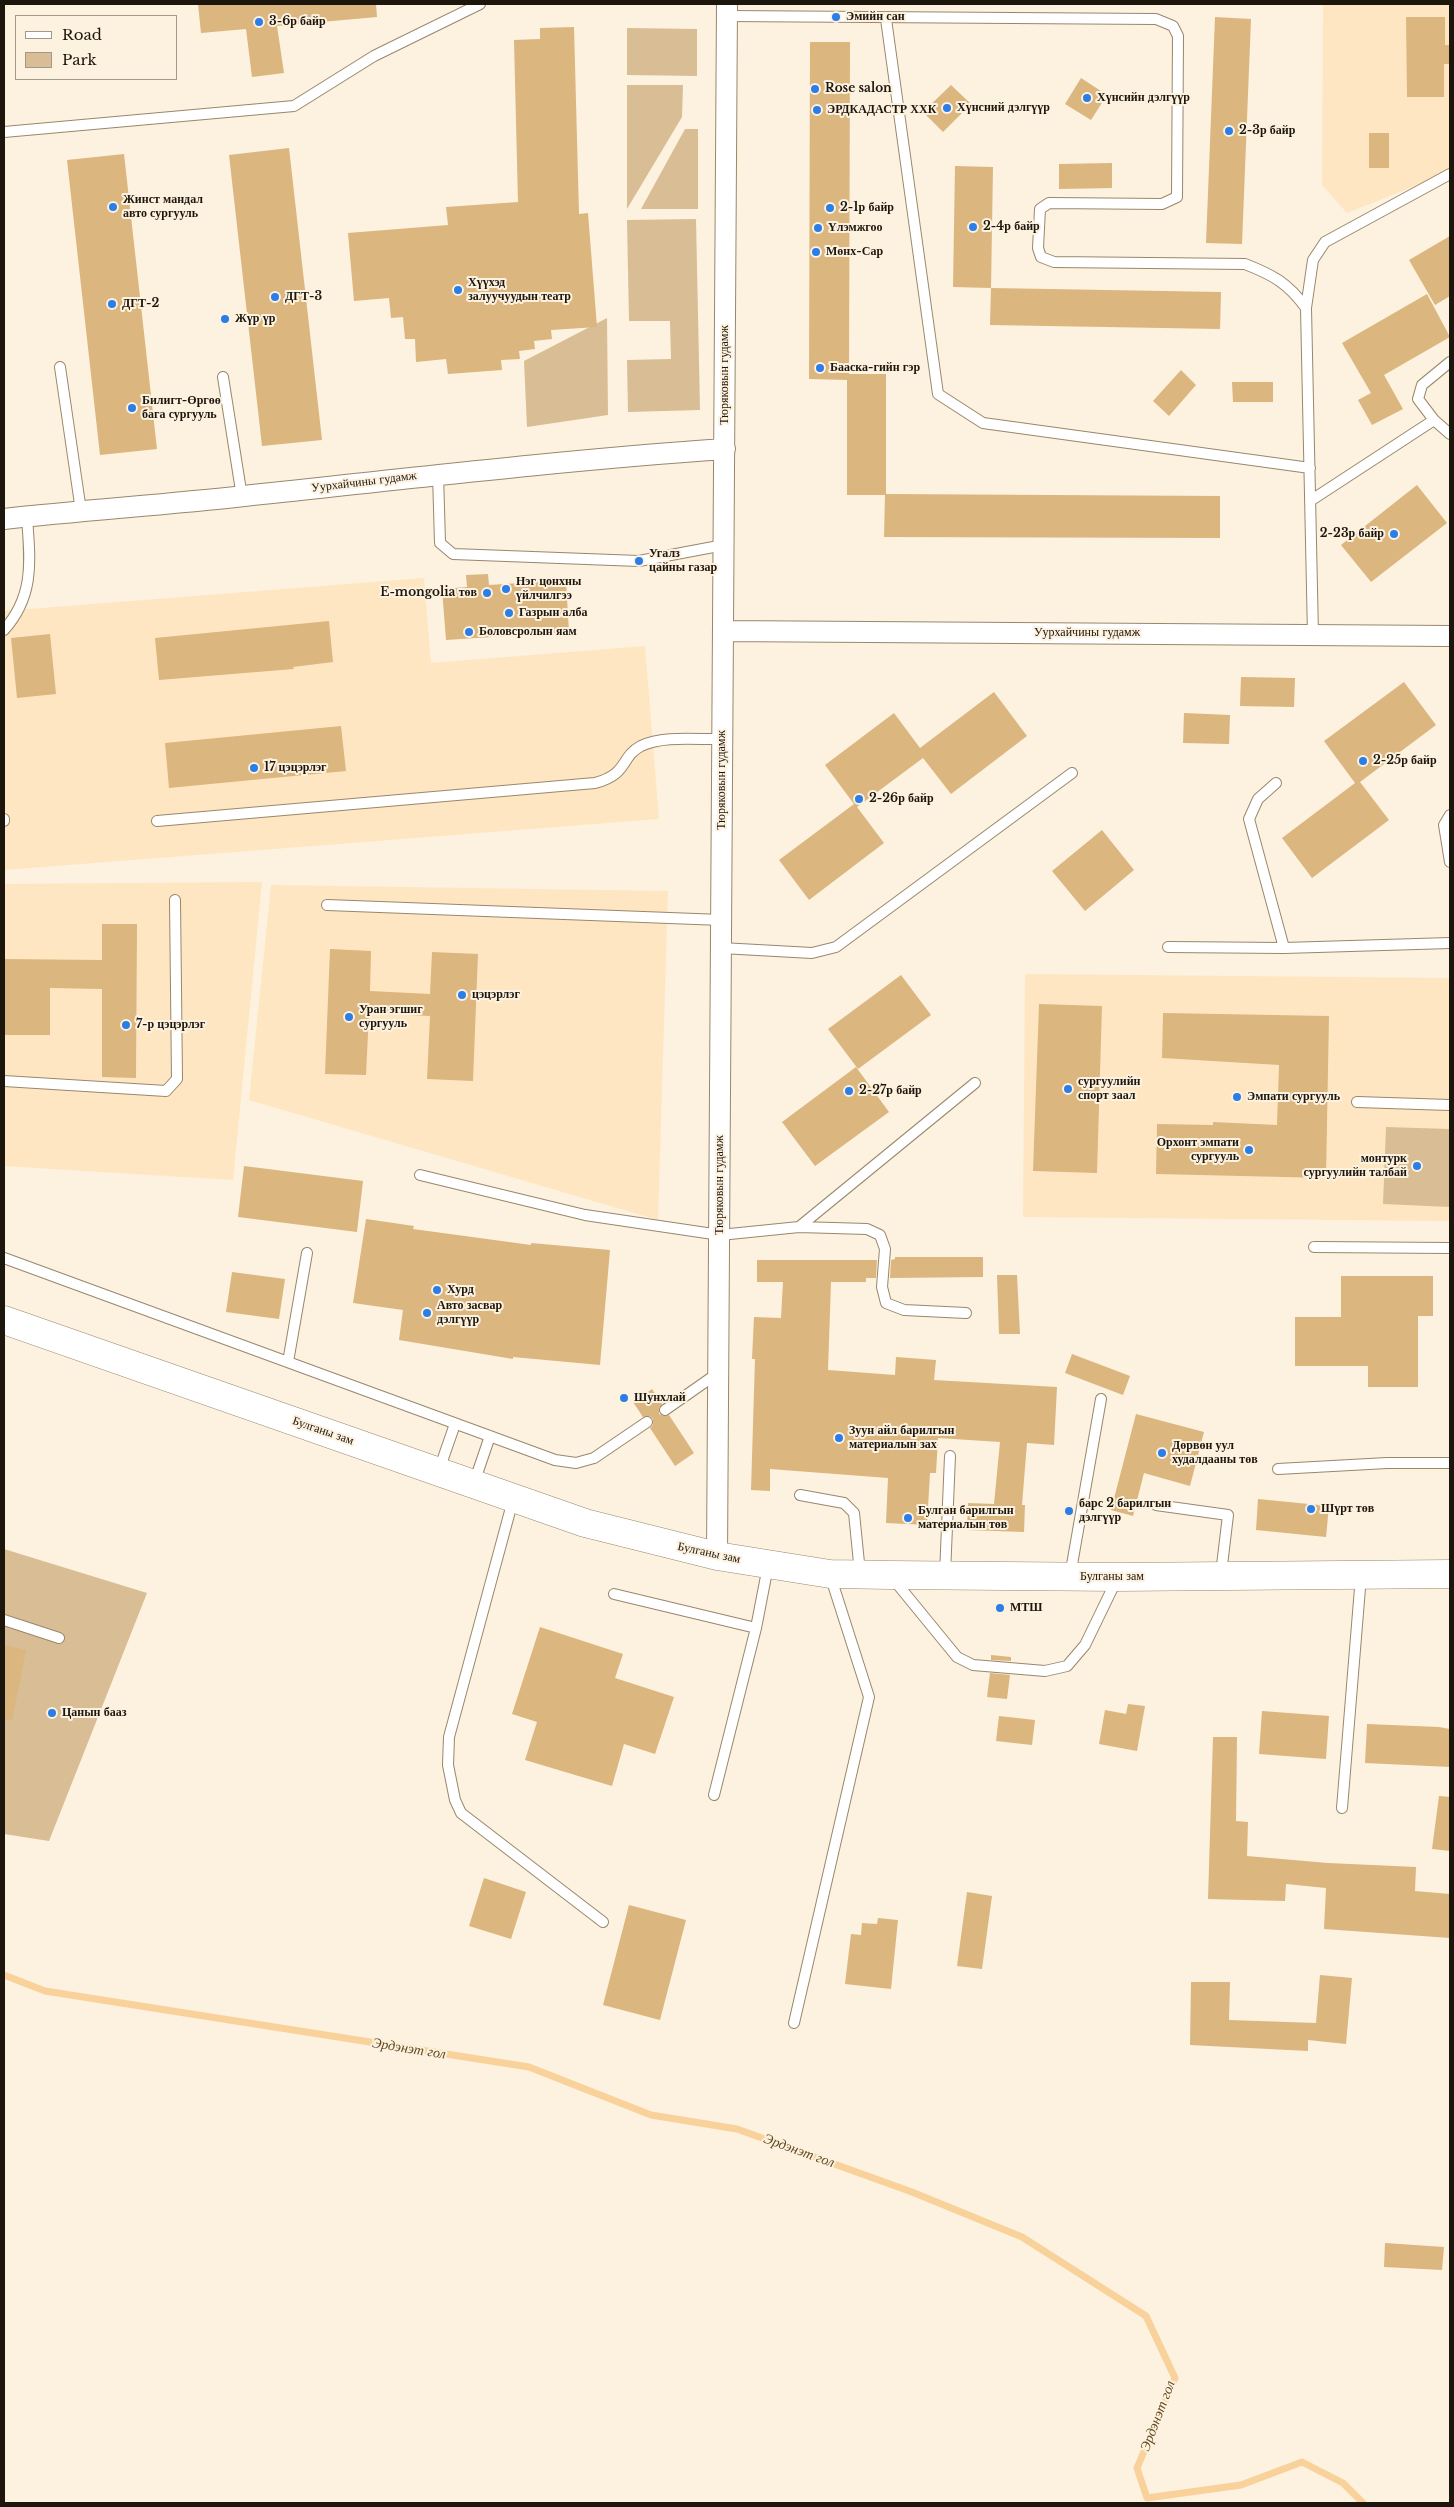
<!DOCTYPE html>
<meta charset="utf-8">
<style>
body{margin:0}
#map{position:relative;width:1454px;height:2507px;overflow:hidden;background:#fdf1df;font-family:"Libre Baskerville",serif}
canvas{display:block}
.frame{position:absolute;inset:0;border:5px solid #1d160c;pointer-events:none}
.legend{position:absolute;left:15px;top:15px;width:162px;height:65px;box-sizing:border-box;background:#fdf1df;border:1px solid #a3998b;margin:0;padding:6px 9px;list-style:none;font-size:15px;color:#1d160c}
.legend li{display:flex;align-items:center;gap:10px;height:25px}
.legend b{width:25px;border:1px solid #a3998b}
</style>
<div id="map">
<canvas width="1454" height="2507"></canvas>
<div class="frame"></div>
<ul class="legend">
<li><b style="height:6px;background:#fff"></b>Road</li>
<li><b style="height:14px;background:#d9bd95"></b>Park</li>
</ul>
</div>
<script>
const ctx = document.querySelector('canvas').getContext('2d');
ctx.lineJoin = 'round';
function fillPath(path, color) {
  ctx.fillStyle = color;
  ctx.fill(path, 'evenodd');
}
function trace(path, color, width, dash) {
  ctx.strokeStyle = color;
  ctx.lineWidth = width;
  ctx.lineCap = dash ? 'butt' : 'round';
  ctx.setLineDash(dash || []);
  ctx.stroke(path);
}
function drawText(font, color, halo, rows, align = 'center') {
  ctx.font = font + ' "Libre Baskerville",serif';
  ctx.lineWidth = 4;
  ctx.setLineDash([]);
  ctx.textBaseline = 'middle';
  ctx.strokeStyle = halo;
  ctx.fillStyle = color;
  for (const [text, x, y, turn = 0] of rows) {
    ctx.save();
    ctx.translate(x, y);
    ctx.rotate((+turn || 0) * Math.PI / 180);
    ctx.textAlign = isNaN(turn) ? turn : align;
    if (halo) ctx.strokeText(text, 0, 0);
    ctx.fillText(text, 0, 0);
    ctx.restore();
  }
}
fillPath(new Path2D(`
 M 1323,4 L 1450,4 L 1450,172 L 1347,213 L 1322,185 Z
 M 424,578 L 431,663 L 645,646 L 659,819 L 4,870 L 4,611 Z
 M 262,882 L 233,1180 L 4,1166 L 4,884 Z
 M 271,885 L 668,891 L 658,1220 L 249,1100 Z
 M 1025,974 L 1450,978 L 1450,1221 L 1023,1217 Z`), '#ffe6c2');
fillPath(new Path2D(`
 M 627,28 L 697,29 L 697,76 L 627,75 Z
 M 627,85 L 683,85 L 682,117 L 627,209 Z
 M 685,129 L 698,129 L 698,209 L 641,209 Z
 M 696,219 L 700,410 L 628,412 L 627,360 L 671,359 L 670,321 L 629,321 L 627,220 Z
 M 607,318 L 608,415 L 527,427 L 524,361 Z
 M 1386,1127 L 1450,1129 L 1450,1207 L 1383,1204 Z
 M 4,1549 L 147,1593 L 49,1841 L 4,1834 Z`), '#d9bd95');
trace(new Path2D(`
 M 4,1975 L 45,1991 L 529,2067 L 651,2115 L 737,2129 L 912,2192 L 1022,2237 L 1146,2316 L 1175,2378 L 1137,2468 L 1147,2498 L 1241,2485 L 1302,2462 L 1343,2483 L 1363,2503`), '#f8d29a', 7);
fillPath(new Path2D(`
 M 198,4 L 376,4 L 377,17 L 277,26 L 284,73 L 252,77 L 246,29 L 201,33 Z
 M 1215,17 L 1251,19 L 1242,244 L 1206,243 Z
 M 1406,17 L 1445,17 L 1445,45 L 1450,45 L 1450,64 L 1444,64 L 1444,97 L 1407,97 Z
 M 574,27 L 579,214 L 588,213 L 597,327 L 551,330 L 552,339 L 534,341 L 535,349 L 519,351 L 520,359 L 501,360 L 502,370 L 448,374 L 446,359 L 416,362 L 415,339 L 405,339 L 403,317 L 391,318 L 389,298 L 354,301 L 348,233 L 448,225 L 446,207 L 518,202 L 514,40 L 540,39 L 540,28 Z
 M 810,42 L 850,42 L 849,374 L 886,374 L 886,494 L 1220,496 L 1220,538 L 884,537 L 885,495 L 847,495 L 847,380 L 809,379 Z
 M 1081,78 L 1107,95 L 1091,120 L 1065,104 Z
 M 951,85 L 971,104 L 943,132 L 923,112 Z
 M 1369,133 L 1389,133 L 1389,168 L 1369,168 Z
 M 289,148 L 322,440 L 262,446 L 229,155 Z
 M 124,154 L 157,449 L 100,455 L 67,160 Z
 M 1112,163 L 1112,188 L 1059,189 L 1059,164 Z
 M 955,166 L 993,167 L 991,288 L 953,287 Z
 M 1450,236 L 1450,296 L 1435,305 L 1409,260 Z
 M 991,288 L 1221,292 L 1220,329 L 990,325 Z
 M 1427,294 L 1450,337 L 1384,375 L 1403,409 L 1372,425 L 1358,400 L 1371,393 L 1342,343 Z
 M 1181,370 L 1196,385 L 1169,416 L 1153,401 Z
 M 1232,382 L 1273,382 L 1273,402 L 1233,402 Z
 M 1417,485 L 1447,523 L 1371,582 L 1341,545 Z
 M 488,574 L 489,585 L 566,580 L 569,632 L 446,640 L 442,589 L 467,587 L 466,575 Z
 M 329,621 L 333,662 L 293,667 L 294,669 L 159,680 L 155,638 Z
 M 50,634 L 56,694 L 17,698 L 11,638 Z
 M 1241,677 L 1295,678 L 1294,707 L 1240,706 Z
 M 1404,682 L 1436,725 L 1360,782 L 1389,820 L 1312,878 L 1282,838 L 1355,783 L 1324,741 Z
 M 994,692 L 1027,736 L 951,794 L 923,758 L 857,807 L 884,843 L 809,900 L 779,860 L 854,804 L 825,765 L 894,713 L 920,748 Z
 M 1184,713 L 1230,715 L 1229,744 L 1183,743 Z
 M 341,726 L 346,771 L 169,788 L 165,743 Z
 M 1102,830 L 1134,870 L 1085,911 L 1052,871 Z
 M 102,924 L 137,924 L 136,1078 L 102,1077 L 102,989 L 50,988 L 50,1035 L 4,1035 L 4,959 L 102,960 Z
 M 330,949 L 371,951 L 370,991 L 430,994 L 432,952 L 478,954 L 473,1081 L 427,1079 L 430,1016 L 369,1013 L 366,1075 L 325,1074 Z
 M 901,975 L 931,1015 L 858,1069 L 828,1029 Z
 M 1039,1004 L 1102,1006 L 1097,1173 L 1033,1171 Z
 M 1163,1013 L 1329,1016 L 1326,1178 L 1156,1174 L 1157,1124 L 1213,1125 L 1213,1122 L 1277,1125 L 1279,1065 L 1162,1058 Z
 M 856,1067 L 889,1112 L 815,1166 L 782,1122 Z
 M 244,1166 L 363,1181 L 357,1232 L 238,1217 Z
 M 366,1219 L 414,1226 L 413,1229 L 531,1245 L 531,1243 L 610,1250 L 600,1365 L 513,1357 L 513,1359 L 399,1340 L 403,1310 L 353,1303 Z
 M 895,1257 L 983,1257 L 983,1277 L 890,1278 L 891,1260 L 895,1259 Z
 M 757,1260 L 877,1260 L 876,1278 L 866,1278 L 866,1282 L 831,1282 L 828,1370 L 895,1375 L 896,1357 L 936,1360 L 934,1380 L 1057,1387 L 1054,1445 L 1027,1443 L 1022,1505 L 1025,1505 L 1024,1532 L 967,1530 L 968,1503 L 994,1504 L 1000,1442 L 938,1438 L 936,1473 L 930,1473 L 927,1525 L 886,1523 L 888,1478 L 770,1469 L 770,1491 L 751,1490 L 755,1359 L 752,1359 L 754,1317 L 781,1318 L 783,1282 L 757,1282 Z
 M 232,1272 L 285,1279 L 279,1319 L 226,1312 Z
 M 997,1275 L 1017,1275 L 1020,1334 L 999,1334 Z
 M 1341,1276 L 1433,1276 L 1433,1316 L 1418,1316 L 1418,1387 L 1368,1387 L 1368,1366 L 1295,1366 L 1295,1317 L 1341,1317 Z
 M 1072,1354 L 1130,1376 L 1123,1395 L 1065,1373 Z
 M 652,1389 L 662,1404 L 659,1408 L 659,1414 L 663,1416 L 669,1415 L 694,1453 L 675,1466 L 650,1428 L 653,1425 L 653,1419 L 650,1416 L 643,1417 L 633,1402 Z
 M 1136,1414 L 1204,1432 L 1190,1486 L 1144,1473 L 1133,1516 L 1111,1510 Z
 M 1258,1499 L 1329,1506 L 1326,1537 L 1256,1530 Z
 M 540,1627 L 623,1654 L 615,1678 L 674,1697 L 655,1754 L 624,1744 L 612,1786 L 525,1760 L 537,1722 L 512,1714 Z
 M 4,1645 L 26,1650 L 12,1720 L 4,1719 Z
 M 991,1655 L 1011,1657 L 1011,1661 L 991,1660 Z
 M 990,1673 L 1010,1675 L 1007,1699 L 987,1697 Z
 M 1128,1704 L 1145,1706 L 1137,1751 L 1099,1744 L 1105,1710 L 1126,1714 Z
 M 1262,1711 L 1329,1716 L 1326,1759 L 1259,1754 Z
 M 999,1716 L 1035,1720 L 1032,1745 L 996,1741 Z
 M 1367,1724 L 1439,1727 L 1450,1729 L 1450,1767 L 1365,1763 Z
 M 1213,1737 L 1237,1737 L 1236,1821 L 1248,1822 L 1247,1856 L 1328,1863 L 1416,1867 L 1415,1891 L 1450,1894 L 1450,1938 L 1324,1929 L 1326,1888 L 1286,1884 L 1285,1901 L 1208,1899 Z
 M 1439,1796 L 1450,1797 L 1450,1851 L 1432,1849 Z
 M 484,1878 L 526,1892 L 511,1939 L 469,1926 Z
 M 967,1892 L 992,1896 L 982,1969 L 957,1966 Z
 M 629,1905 L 686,1920 L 660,2020 L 603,2005 Z
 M 878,1918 L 898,1920 L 891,1989 L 845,1984 L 851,1934 L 861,1935 L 862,1923 L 877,1924 Z
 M 1320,1975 L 1352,1978 L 1346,2044 L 1308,2040 L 1308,2051 L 1190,2045 L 1191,1982 L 1230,1982 L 1229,2020 L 1316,2023 Z
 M 1385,2243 L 1444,2247 L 1442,2270 L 1384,2267 Z`), '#dbb67f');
const lane = new Path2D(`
 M 727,16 L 1156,19 L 1173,26 L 1178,36 L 1177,197 L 1162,204 L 1049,203 L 1040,209 L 1038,248 L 1041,257 L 1054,262 L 1245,264 C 1273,275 1288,283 1306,308 L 1313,635
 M 886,19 L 938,394 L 983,423 L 1310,468
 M 4,132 L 294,106 L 374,56 L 480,4
 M 1306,308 L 1313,260 L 1325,242 L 1450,174
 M 60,367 L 81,511
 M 223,377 L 242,497
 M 1434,420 L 1450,434
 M 438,474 L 440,543 L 453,554 L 639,561 L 724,545
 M 1310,501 L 1434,420 L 1418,399 L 1422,385 L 1450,362
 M 4,630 C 35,595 30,560 27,517
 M 1276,783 L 1258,799 L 1249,819 L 1284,948
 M 1450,815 L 1444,825 L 1450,862
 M 4,819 L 4,821
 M 157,821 L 595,783 C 629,774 620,757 641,746 C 664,735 698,740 723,739
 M 327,905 L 722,920
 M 1168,947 L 1284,948 L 1450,943
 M 721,948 L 812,953 L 836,947 L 1072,773
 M 4,1081 L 166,1091 L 177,1079 L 175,900
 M 1357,1102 L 1450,1105
 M 420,1175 L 585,1215 L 720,1235 L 799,1227 L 867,1229 L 880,1235 L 885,1249 L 882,1287 L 886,1303 L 904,1310 L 966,1313
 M 799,1227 L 975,1083
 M 1314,1247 L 1450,1248
 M 4,1258 L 555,1460 L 576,1463 L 594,1458 L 647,1422
 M 288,1362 L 307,1253
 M 665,1410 L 718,1373
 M 1278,1469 L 1387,1463 L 1450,1463
 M 439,1470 L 455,1424
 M 474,1483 L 490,1436
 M 800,1495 L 844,1503 L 854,1513 L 860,1573
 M 513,1500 L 449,1737 L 448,1765 L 455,1800 L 461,1813 L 603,1922
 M 1156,1505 L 1228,1515 L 1221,1574
 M 945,1574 L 950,1456
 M 1070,1576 L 1101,1399
 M 894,1580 L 957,1657 L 973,1665 L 1045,1671 L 1067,1666 L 1085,1645 L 1117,1579
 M 614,1594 L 756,1628
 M 4,1620 L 59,1638
 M 714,1795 L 756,1628 L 768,1566
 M 1342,1808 L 1361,1576
 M 794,2023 L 869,1697 L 830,1575`);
const street = new Path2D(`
 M 4,519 C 84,510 164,505 244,496 C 404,479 564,460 725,449
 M 723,631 L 1450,636
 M 717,1556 L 727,4`);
const highway = new Path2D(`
 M 4,1320 L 585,1523 L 717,1556 L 830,1574 L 890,1575 L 1118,1577 L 1450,1574`);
trace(lane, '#99876c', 12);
trace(street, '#99876c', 22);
trace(highway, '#99876c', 29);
trace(lane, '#fff', 10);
trace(street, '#fff', 20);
trace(highway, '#fff', 28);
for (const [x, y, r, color] of [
 [836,17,5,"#2b7de8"],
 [259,22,5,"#2b7de8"],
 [815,89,5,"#2b7de8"],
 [1087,98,5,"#2b7de8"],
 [947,108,5,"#2b7de8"],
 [817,110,5,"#2b7de8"],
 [1229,131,5,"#2b7de8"],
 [113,207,5,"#2b7de8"],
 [830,208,5,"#2b7de8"],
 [973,227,5,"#2b7de8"],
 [818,228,5,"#2b7de8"],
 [816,252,5,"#2b7de8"],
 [458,290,5,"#2b7de8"],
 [275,297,5,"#2b7de8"],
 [112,304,5,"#2b7de8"],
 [225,319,5,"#2b7de8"],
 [820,368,5,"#2b7de8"],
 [132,408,5,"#2b7de8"],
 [1394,534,5,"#2b7de8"],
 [639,561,5,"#2b7de8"],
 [506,589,5,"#2b7de8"],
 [487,593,5,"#2b7de8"],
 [509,613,5,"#2b7de8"],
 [469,632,5,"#2b7de8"],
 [1363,761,5,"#2b7de8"],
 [254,768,5,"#2b7de8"],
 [859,799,5,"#2b7de8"],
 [462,995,5,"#2b7de8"],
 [349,1017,5,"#2b7de8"],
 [126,1025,5,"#2b7de8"],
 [1068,1089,5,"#2b7de8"],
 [849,1091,5,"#2b7de8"],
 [1237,1097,5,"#2b7de8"],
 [1249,1150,5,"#2b7de8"],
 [1417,1166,5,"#2b7de8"],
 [437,1290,5,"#2b7de8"],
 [427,1313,5,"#2b7de8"],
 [624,1398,5,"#2b7de8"],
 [839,1438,5,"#2b7de8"],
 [1162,1453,5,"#2b7de8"],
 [1311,1509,5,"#2b7de8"],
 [1069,1511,5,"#2b7de8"],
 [908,1518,5,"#2b7de8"],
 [1000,1608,5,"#2b7de8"],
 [52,1713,5,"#2b7de8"]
]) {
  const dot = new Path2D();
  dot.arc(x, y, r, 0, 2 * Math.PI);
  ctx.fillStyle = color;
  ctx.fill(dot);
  trace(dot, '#fdf1df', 2);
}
drawText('bold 12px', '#1d160c', '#fdf1df', [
 ["Эмийн сан",846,17],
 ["3-6р байр",269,22],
 ["Rose salon",825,89],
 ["Хүнсийн дэлгүүр",1097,98],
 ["Хүнсний дэлгүүр",957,108],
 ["ЭРДКАДАСТР ХХК",827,110],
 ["2-3р байр",1239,131],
 ["Жинст мандал",123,200],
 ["авто сургууль",123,214],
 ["2-1р байр",840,208],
 ["2-4р байр",983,227],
 ["Үлэмжгоо",828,228],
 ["Мөнх-Сар",826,252],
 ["Хүүхэд",468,283],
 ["залуучуудын театр",468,297],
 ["ДГТ-3",285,297],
 ["ДГТ-2",122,304],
 ["Жүр үр",235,319],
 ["Бааска-гийн гэр",830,368],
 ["Билигт-Өргөө",142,401],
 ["бага сургууль",142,415],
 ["2-23р байр",1384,534,"right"],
 ["Угалз",649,554],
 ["цайны газар",649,568],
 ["Нэг цонхны",516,582],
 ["үйлчилгээ",516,596],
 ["E-mongolia төв",477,593,"right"],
 ["Газрын алба",519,613],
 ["Боловсролын яам",479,632],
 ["2-25р байр",1373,761],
 ["17 цэцэрлэг",264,768],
 ["2-26р байр",869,799],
 ["цэцэрлэг",472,995],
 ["Уран эгшиг",359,1010],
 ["сургууль",359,1024],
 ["7-р цэцэрлэг",136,1025],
 ["сургуулийн",1078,1082],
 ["спорт заал",1078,1096],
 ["2-27р байр",859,1091],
 ["Эмпати сургууль",1247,1097],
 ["Орхонт эмпати",1239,1143,"right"],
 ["сургууль",1239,1157,"right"],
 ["монтурк",1407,1159,"right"],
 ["сургуулийн талбай",1407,1173,"right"],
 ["Хурд",447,1290],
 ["Авто засвар",437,1306],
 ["дэлгүүр",437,1320],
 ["Шунхлай",634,1398],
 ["Зуун айл барилгын",849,1431],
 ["материалын зах",849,1445],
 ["Дөрвөн уул",1172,1446],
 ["худалдааны төв",1172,1460],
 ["барс 2 барилгын",1079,1504],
 ["дэлгүүр",1079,1518],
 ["Шүрт төв",1321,1509],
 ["Булган барилгын",918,1511],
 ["материалын төв",918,1525],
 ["МТШ",1010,1608],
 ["Цанын бааз",62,1713]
], 'left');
drawText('12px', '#1d160c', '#fdf1df', [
 ["Тюряковын гудамж",725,375,-90],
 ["Уурхайчины гудамж",364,482,-7],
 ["Уурхайчины гудамж",1087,633],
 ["Тюряковын гудамж",722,780,-90],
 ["Тюряковын гудамж",720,1185,-90],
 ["Булганы зам",323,1431,19],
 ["Булганы зам",709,1553,12],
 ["Булганы зам",1112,1577]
]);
drawText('italic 14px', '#62481d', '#fdf1df', [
 ["Эрдэнэт гол",409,2049,9],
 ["Эрдэнэт гол",799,2151,20],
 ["Эрдэнэт гол",1158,2416,-69]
]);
</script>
